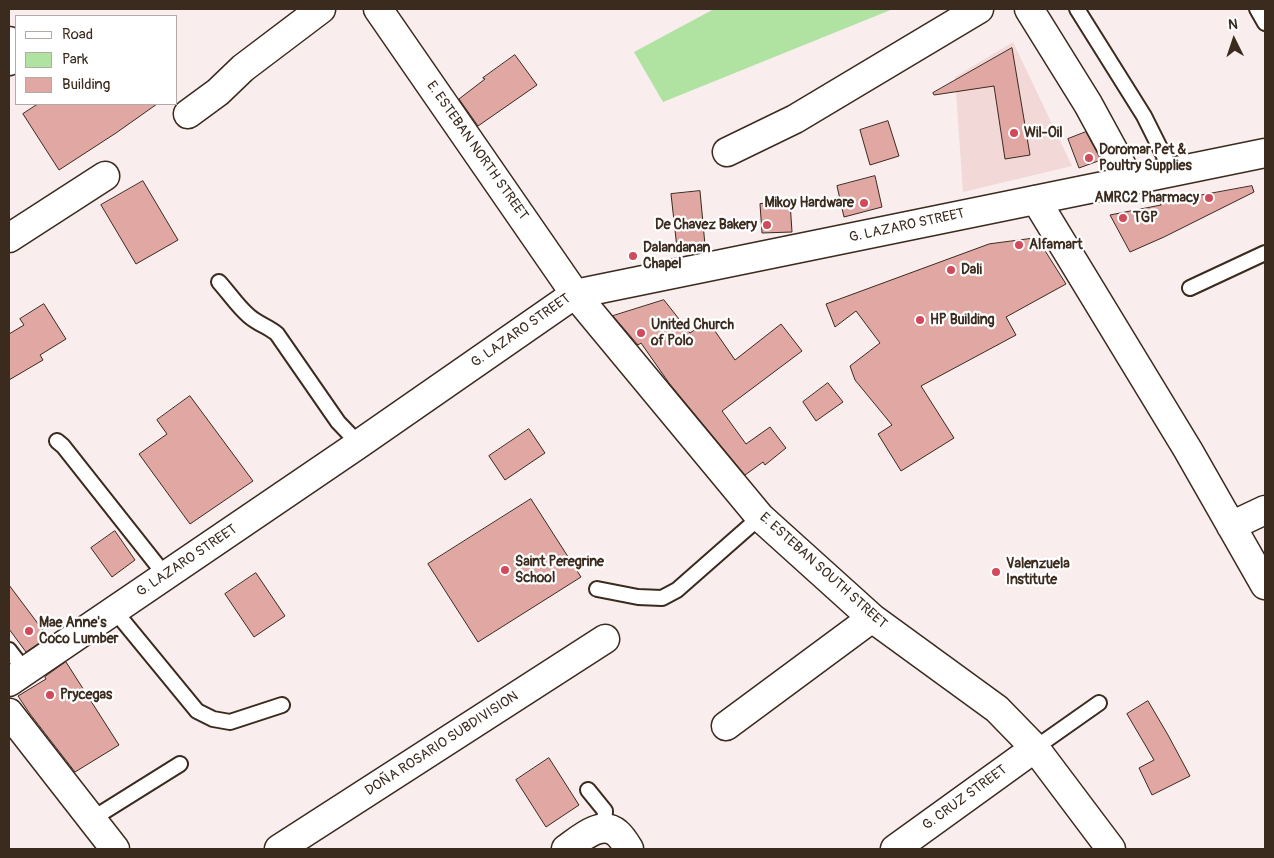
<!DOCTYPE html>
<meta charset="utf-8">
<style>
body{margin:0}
#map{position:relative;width:1274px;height:858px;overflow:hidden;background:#f9eded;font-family:Pangolin,sans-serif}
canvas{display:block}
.frame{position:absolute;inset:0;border:10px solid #3b2a1e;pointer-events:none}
.legend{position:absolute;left:15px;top:15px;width:162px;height:90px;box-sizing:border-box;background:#fff;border:1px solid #b1aaa5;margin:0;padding:6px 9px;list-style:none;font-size:15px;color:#3b2a1e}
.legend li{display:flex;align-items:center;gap:10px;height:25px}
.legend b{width:25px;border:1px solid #b1aaa5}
.north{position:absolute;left:1209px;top:15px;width:50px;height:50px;-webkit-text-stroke:4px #fff;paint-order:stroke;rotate:356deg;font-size:14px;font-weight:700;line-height:20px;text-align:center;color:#3b2a1e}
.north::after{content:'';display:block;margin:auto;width:18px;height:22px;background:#3b2a1e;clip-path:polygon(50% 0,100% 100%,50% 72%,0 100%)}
</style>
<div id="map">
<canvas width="1274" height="858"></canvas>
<div class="frame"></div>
<ul class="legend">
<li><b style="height:6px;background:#fff"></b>Road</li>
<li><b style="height:14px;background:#b0e2a2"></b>Park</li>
<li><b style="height:14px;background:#e1a7a3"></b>Building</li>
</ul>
<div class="north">N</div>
</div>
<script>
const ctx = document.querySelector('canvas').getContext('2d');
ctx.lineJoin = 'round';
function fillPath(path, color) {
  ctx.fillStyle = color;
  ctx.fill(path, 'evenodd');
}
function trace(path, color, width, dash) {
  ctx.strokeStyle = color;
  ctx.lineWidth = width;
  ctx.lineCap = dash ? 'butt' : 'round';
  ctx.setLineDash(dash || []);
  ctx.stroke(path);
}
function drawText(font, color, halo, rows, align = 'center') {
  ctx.font = font + ' Pangolin,sans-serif';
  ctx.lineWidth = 4.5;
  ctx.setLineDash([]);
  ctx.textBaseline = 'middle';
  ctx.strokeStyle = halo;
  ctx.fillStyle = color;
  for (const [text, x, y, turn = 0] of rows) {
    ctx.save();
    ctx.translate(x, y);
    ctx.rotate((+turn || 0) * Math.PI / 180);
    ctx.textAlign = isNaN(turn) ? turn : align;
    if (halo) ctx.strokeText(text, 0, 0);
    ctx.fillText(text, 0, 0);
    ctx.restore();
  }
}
fillPath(new Path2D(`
 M 1013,42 L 1072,166 L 963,192 L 955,77 Z`), '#f2d8d7');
fillPath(new Path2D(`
 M 714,9 L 893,9 L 663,102 L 634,52 Z`), '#b0e2a2');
const building = new Path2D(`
 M 1012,48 L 1030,155 L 1005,159 L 994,86 L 934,95 L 933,93 Z
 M 515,55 L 537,85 L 478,126 L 459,99 L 485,79 L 483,78 Z
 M 38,104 L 157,104 L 116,133 L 59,170 L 23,114 Z
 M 888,121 L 899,156 L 870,165 L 860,130 Z
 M 1086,132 L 1101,160 L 1079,168 L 1068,139 Z
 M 875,176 L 882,207 L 844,217 L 837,186 Z
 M 143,181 L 178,240 L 136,264 L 101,205 Z
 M 1252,186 L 1254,192 L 1164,237 L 1130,252 L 1110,215 L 1161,205 L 1160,203 Z
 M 700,191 L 705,245 L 677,248 L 671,194 Z
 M 790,202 L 792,232 L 762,233 L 760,204 Z
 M 1037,238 L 1066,284 L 1006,317 L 1016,335 L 921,386 L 954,438 L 901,471 L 878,434 L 892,425 L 855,380 L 850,366 L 880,343 L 856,311 L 835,327 L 826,304 L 989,244 Z
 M 664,300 L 690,333 L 708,321 L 735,360 L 781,324 L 802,351 L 722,411 L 746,444 L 770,427 L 786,448 L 765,465 L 763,462 L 745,475 L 669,383 L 641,343 L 638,345 L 613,316 Z
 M 44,304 L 66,339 L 40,355 L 43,360 L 9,380 L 9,334 L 24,325 L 20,319 Z
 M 828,383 L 843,402 L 816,421 L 803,402 Z
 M 190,396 L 253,481 L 190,524 L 139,454 L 167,434 L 157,420 Z
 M 529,429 L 545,453 L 505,480 L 489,456 Z
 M 531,499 L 581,577 L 478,642 L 428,564 Z
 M 115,531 L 135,560 L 112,577 L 91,548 Z
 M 256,573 L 285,616 L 254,637 L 225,594 Z
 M 9,585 L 48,637 L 26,652 L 9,629 Z
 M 66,662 L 119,745 L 75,772 L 30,714 L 18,696 L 46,679 L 45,677 Z
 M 1148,701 L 1168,735 L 1190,776 L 1152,795 L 1139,768 L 1154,760 L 1127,714 Z
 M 549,758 L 579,805 L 546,827 L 516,780 Z`);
fillPath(building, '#e1a7a3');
trace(building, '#3b2a1e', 1);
const lane = new Path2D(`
 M 1077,9 L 1144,116 L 1172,172
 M 1257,9 L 1265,23
 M 219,282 C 229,293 238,307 249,316 C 258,324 269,327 277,334 L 338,422 L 359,444
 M 1190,288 L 1265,253
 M 57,441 L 63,446 L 165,575
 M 597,589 L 638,597 L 662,598 L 677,590 L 760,517
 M 114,610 L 197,711 L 213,719 L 230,722 L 282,705
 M 9,650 L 25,671
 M 1035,748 L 1099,703
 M 588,790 L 605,811 L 604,828
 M 92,819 L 180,764`);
const street = new Path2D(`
 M 1029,9 L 1088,104 L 1130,181
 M 9,41 L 11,57 L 9,61
 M 188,114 L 218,92 L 243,68 L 321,9
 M 727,152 L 795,119 L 979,9
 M 1036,200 L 1188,450 L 1265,585
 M 9,238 L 105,176
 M 575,294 L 760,517 L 872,618 L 997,709 L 1035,748 L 1111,849
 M 1231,526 L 1265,510
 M 9,713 L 115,849
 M 726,726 L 872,618
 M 279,849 L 605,639
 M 566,849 C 579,840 601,819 617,833 C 622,837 626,844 629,849
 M 895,849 L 1035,748`);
const secondary = new Path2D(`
 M 378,9 L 575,294
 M 9,682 L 359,444 L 575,294 L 1265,153`);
trace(lane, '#3b2a1e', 18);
trace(street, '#3b2a1e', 31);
trace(secondary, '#3b2a1e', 31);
trace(lane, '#fff', 14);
trace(street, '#fff', 28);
trace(secondary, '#fff', 28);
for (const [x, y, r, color] of [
 [1014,133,5,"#d1495b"],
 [1089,158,5,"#d1495b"],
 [1209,198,5,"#d1495b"],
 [864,203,5,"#d1495b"],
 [1123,218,5,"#d1495b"],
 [767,225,5,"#d1495b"],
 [1019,245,5,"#d1495b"],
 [633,256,5,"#d1495b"],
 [951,270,5,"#d1495b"],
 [920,320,5,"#d1495b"],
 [641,333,5,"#d1495b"],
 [505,570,5,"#d1495b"],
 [996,572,5,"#d1495b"],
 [29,631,5,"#d1495b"],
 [50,695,5,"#d1495b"]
]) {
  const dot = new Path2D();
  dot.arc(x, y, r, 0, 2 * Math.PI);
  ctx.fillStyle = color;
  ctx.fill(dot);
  trace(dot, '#fff', 2);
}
drawText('bold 14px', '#3b2a1e', '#fff', [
 ["Wil-Oil",1024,133],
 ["Doromar Pet &",1099,150],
 ["Poultry Supplies",1099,166],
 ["AMRC2 Pharmacy",1199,198,"right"],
 ["Mikoy Hardware",854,203,"right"],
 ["TGP",1133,218],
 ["De Chavez Bakery",757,225,"right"],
 ["Alfamart",1029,245],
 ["Dalandanan",643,248],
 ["Chapel",643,264],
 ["Dali",961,270],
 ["HP Building",930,320],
 ["United Church",651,325],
 ["of Polo",651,341],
 ["Saint Peregrine",515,562],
 ["School",515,578],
 ["Valenzuela",1006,564],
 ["Institute",1006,580],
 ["Mae Anne's",39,623],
 ["Coco Lumber",39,639],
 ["Prycegas",60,695]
], 'left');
drawText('14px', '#3b2a1e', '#fff', [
 ["E. ESTEBAN NORTH STREET",477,151,55],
 ["G. LAZARO STREET",907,226,-12],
 ["G. LAZARO STREET",521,331,-35],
 ["G. LAZARO STREET",187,561,-34],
 ["E. ESTEBAN SOUTH STREET",823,571,42],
 ["DOÑA ROSARIO SUBDIVISION",442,744,-33],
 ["G. CRUZ STREET",965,798,-36]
]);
</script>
